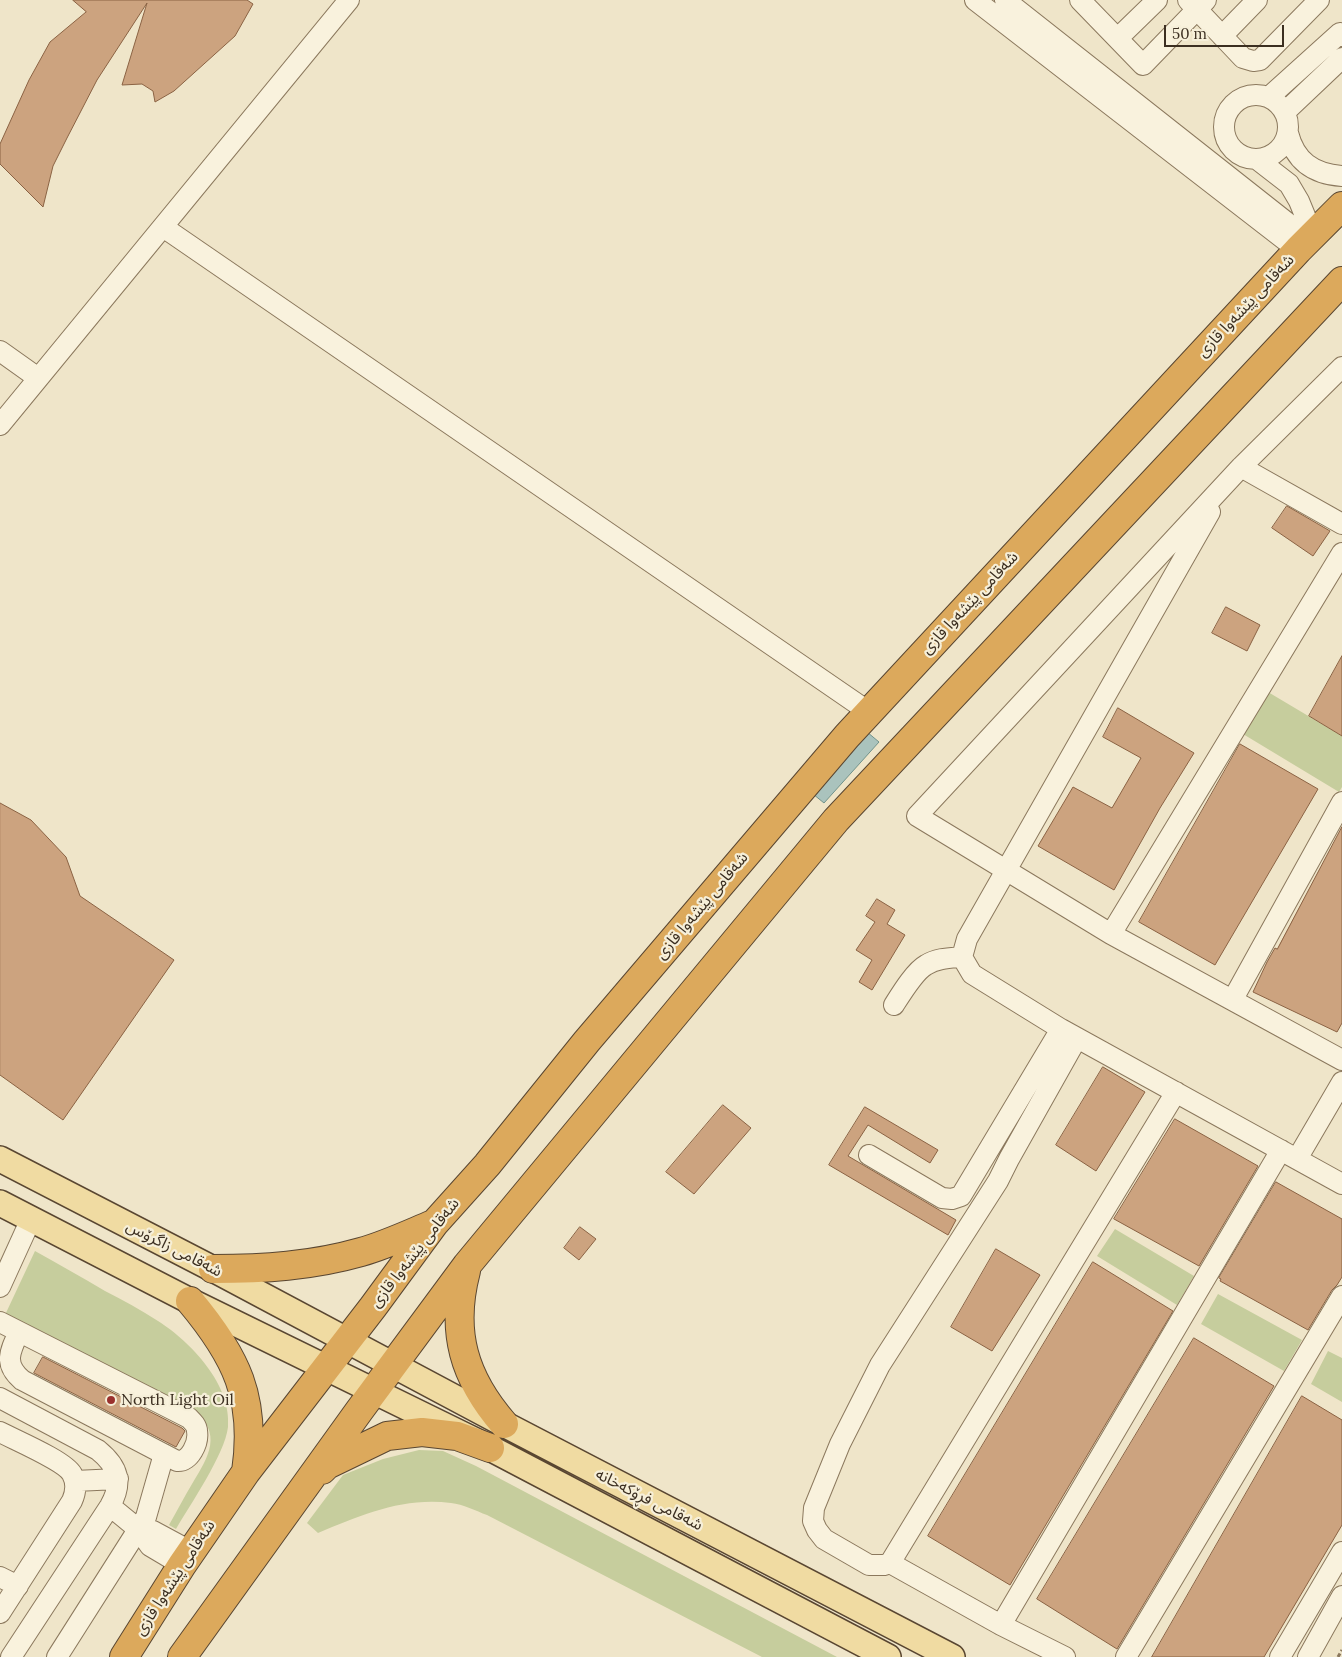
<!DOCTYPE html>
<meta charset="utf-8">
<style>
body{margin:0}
#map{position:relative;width:1342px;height:1657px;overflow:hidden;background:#efe5c9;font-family:Lora,serif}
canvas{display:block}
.scale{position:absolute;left:1164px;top:25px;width:120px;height:22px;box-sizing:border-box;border:2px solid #3c2f21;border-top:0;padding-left:6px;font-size:15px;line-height:18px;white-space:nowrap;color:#3c2f21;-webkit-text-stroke:4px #f6efd9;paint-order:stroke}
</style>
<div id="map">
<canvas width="1342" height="1657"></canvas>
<div class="scale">50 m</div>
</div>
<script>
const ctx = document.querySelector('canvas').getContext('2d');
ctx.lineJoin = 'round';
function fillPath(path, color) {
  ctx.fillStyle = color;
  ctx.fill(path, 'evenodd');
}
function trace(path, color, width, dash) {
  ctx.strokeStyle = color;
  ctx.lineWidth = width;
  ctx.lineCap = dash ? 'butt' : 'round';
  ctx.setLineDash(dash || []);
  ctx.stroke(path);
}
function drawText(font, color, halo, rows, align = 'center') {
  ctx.font = font + ' Lora,"Noto Sans Arabic",serif';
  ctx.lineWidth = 4.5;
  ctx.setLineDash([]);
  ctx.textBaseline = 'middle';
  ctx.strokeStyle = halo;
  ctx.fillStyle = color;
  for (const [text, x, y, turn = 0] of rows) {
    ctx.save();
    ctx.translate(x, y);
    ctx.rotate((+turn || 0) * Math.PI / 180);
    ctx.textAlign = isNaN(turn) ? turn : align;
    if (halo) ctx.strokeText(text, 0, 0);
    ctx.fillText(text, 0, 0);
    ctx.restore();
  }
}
fillPath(new Path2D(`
 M 1268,692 L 1342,736 L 1342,787 L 1339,792 L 1243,734 Z
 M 1115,1229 L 1194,1276 L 1177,1305 L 1097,1256 Z
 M 35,1251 C 58,1264 82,1277 105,1291 C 123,1300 141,1310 158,1321 C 191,1342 232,1385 228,1427 C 225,1454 190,1505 176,1529 L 169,1525 C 177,1511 184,1497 192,1484 C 209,1456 223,1434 193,1409 L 5,1315 Z
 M 1218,1294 L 1302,1340 L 1284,1371 L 1201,1324 Z
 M 1328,1351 L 1342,1358 L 1342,1402 L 1311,1384 Z
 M 419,1450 L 443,1451 L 476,1466 L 837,1657 L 762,1657 L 487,1515 C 476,1511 463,1504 451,1503 C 402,1497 362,1515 318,1533 L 307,1523 L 343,1475 L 383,1459 Z`), '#c6cd9d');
const water = new Path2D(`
 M 867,732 L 879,742 L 824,803 L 813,794 Z`);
fillPath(water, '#aac3bd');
trace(water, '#70928b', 1);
const building = new Path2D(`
 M 73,0 L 247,0 L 253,4 L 235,36 L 174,91 L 155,102 L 153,91 L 142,84 L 122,85 L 147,3 L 97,80 L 67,138 L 53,166 L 43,207 L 0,164 L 0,144 L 29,80 L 50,42 L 86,12 Z
 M 1287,506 L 1330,531 L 1313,556 L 1272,528 Z
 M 1226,607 L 1260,625 L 1247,651 L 1212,633 Z
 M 1342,656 L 1342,736 L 1309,716 Z
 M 1118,708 L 1194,753 L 1160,808 L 1114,890 L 1038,846 L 1073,787 L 1112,808 L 1141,758 L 1103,737 Z
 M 1240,744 L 1318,789 L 1215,965 L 1139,922 Z
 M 0,803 L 31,820 L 66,857 L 80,896 L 174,960 L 63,1120 L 0,1075 Z
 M 1342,827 L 1342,1023 L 1337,1032 L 1253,992 L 1267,962 L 1275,948 L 1277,949 Z
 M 877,899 L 895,910 L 887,924 L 905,935 L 872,990 L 859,982 L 872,960 L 856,950 L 875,922 L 866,916 Z
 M 1103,1067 L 1145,1092 L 1096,1171 L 1056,1145 Z
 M 723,1105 L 751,1128 L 694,1194 L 666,1172 Z
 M 865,1107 L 938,1150 L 930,1163 L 868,1125 L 848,1156 L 956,1220 L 948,1235 L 829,1165 Z
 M 1175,1119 L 1258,1166 L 1199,1266 L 1114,1219 Z
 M 1276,1182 L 1342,1219 L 1342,1277 L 1337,1285 L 1332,1290 L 1308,1330 L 1220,1281 L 1221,1279 L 1219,1278 Z
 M 580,1227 L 596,1239 L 579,1260 L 564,1248 Z
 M 996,1249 L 1040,1275 L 992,1351 L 951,1327 Z
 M 1093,1262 L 1173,1311 L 1010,1585 L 928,1536 Z
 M 1194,1338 L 1274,1386 L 1117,1649 L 1037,1599 Z
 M 43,1357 L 182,1428 L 185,1431 L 176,1447 L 34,1373 Z
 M 1302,1396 L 1342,1420 L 1342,1525 L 1264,1657 L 1152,1657 Z`);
fillPath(building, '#cca37f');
trace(building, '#8a6243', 1);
const minor = new Path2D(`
 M 975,0 L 1298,250
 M 1005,0 L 1294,228 L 1309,238
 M 1080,0 L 1143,65 L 1206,0
 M 1188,0 L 1243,58 L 1253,61 L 1260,60 L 1319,0
 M 1222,36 L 1257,0
 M 1118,38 L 1157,0
 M1224 127a32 32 0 1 1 64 0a32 32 0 1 1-64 0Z
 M 1269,97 L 1340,33 L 1342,36
 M 1285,112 L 1342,58
 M 1288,133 C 1295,161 1313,174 1342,176
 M 1258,160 L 1289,184 L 1299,201 L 1313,235
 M 163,227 L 869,712
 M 0,351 L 38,378
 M 1342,367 L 1241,467 L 917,816 L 1111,934 L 1342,1060
 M 0,425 L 349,0
 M 1241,467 L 1342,524
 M 1210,512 L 967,939 L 962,957 L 972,974 L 1061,1029 L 1342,1184
 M 1111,934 L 1342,553
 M 1233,999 L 1342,802
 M 894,1005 C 901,994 915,971 926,965 C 937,958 950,958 962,957
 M 1077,1038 L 1009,1159 L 998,1181 L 880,1365 L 840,1444 L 814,1508 L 813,1521 L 817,1530 L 824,1539 L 869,1565 L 884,1565 L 890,1563 L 1176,1092
 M 869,1155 L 942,1198 L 952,1199 L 961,1196 L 1061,1029
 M 1297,1159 L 1342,1082
 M 0,1287 L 31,1219
 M 0,1322 L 189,1418 C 193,1422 197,1426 197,1431 C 199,1443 190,1462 177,1461 L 22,1380 C 3,1364 10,1351 19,1332
 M 0,1398 L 98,1450 C 119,1467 123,1483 110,1506 L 11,1657
 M 0,1432 C 15,1440 65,1461 72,1474 C 77,1483 76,1492 72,1501 L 0,1613
 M 75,1481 L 118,1479
 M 110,1506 L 138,1529 L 150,1546 L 182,1565
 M 138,1529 L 153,1531 L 192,1552
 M 890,1563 L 1001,1625 L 1065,1657
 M 0,1577 L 18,1586
 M 1001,1625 L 1281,1150
 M 57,1657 L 146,1517 L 164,1454
 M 1126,1657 L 1342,1296
 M 1280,1657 L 1342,1552
 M 1308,1657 L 1342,1596`);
const major = new Path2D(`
 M 0,1159 L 213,1269 L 504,1424 L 952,1657
 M 0,1203 L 190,1301 L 490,1448 L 888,1657`);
const highway = new Path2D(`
 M 213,1269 C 263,1269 312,1266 361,1252 C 386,1245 409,1234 433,1224
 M 466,1271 C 450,1332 464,1378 504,1424
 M 190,1301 C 236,1356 257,1398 246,1472
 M 322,1470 L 327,1465 L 387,1436 L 422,1432 L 457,1436 L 490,1448
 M 124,1657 L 182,1565 L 246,1472 L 373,1307 L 434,1224 L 487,1165 L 587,1041 L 847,736 L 1298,250 L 1342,206
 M 182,1657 L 359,1411 L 467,1265 L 836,820 L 1342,281`);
trace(minor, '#8b785d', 22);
trace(major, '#594631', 28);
trace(highway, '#594631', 30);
trace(new Path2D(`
 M 1338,1657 L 1342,1650`), '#8b785d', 3, [4, 2.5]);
trace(minor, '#f9f2dd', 20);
trace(major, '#f0dba2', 25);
trace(highway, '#dca95c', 28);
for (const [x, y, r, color] of [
 [111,1400,5,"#9a312e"]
]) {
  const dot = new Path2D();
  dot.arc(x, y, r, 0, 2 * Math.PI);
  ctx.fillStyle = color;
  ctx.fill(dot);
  trace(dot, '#f6efd9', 2);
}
drawText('16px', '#3c2f21', '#f6efd9', [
 ["شەقامی پێشەوا قازی",1246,306,-47],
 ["شەقامی پێشەوا قازی",970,603,-47],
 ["شەقامی پێشەوا قازی",702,906,-50],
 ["شەقامی زاگرۆس",174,1249,27],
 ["شەقامی پێشەوا قازی",415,1253,-52],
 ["شەقامی فڕۆکەخانە",649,1500,27],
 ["شەقامی پێشەوا قازی",175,1578,-57]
]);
drawText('16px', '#3c2f21', '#f6efd9', [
 ["North Light Oil",121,1400]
], 'left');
</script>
